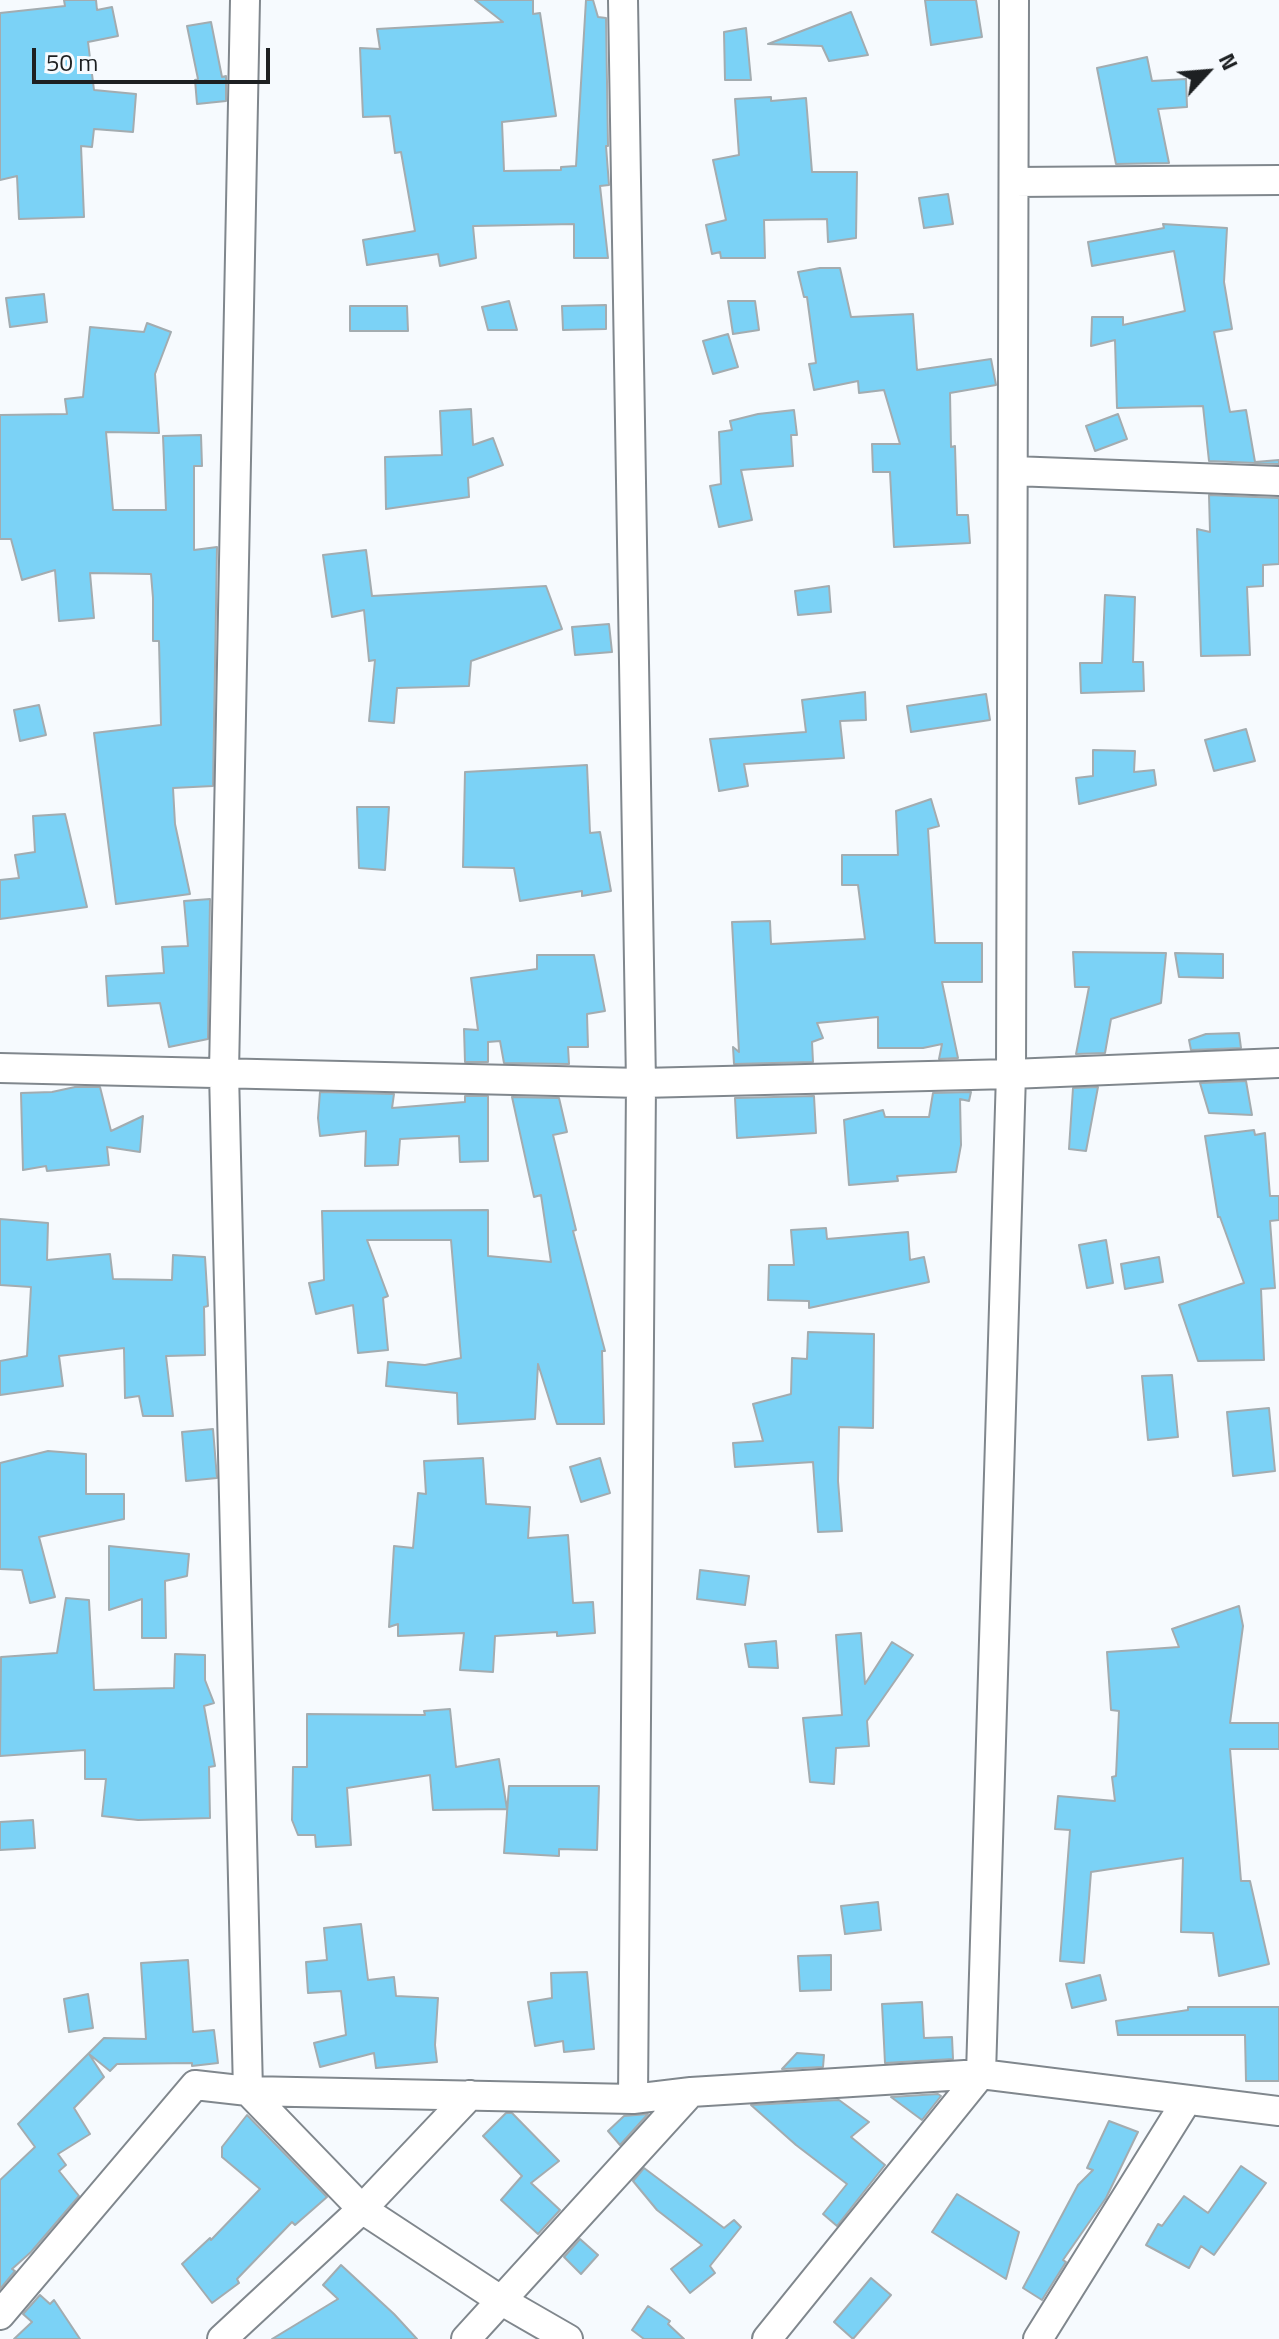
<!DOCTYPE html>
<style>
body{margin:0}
#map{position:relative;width:1279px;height:2339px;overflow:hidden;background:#f6fafe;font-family:"Titillium Web",sans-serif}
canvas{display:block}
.north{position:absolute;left:1167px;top:32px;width:80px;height:80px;-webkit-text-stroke:6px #f6fafe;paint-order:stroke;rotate:64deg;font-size:22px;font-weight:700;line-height:32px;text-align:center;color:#1d2022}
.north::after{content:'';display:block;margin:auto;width:28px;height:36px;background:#1d2022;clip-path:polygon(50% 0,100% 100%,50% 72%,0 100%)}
.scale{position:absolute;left:32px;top:48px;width:238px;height:36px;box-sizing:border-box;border:4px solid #1d2022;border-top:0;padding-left:10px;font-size:24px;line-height:28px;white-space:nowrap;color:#1d2022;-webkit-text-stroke:6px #f6fafe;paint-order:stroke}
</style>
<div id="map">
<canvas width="1279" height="2339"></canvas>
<div class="north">N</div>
<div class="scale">50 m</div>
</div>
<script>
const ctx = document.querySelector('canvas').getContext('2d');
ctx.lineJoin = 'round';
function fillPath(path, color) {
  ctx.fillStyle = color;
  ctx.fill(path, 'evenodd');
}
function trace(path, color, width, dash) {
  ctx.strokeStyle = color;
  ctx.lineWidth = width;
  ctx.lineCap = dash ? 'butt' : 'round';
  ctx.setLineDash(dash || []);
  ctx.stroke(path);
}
const building = new Path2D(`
 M 64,0 L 96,0 L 97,10 L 112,7 L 118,36 L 88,42 L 94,90 L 136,94 L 133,132 L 94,129 L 92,147 L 81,146 L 84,217 L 19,219 L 17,176 L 0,180 L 0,13 L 65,6 Z
 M 475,0 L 533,0 L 533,14 L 540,13 L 556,116 L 502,122 L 504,171 L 561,170 L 561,167 L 576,166 L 586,0 L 593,0 L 598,17 L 606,18 L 608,146 L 606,146 L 609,185 L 600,186 L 608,258 L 574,258 L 574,224 L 473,226 L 476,258 L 440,266 L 438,254 L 367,265 L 363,240 L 415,231 L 401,152 L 395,153 L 390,116 L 363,117 L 360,48 L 380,49 L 377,29 L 503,22 Z
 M 925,0 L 976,0 L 982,37 L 931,45 Z
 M 851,12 L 868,55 L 829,61 L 822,46 L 768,44 Z
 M 211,22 L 222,77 L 226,76 L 226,101 L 197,104 L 195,80 L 198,79 L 187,26 Z
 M 746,28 L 751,80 L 725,80 L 724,32 Z
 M 1147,57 L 1152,81 L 1186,79 L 1187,107 L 1158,109 L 1169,163 L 1116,164 L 1097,68 Z
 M 771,97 L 771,101 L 806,98 L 812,172 L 857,172 L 856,238 L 828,242 L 827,219 L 764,220 L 765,258 L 721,258 L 720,252 L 712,254 L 706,225 L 726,220 L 713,160 L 739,155 L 735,99 Z
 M 948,194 L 953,224 L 924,228 L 919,198 Z
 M 1163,224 L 1227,228 L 1224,282 L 1232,329 L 1214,332 L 1230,412 L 1246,410 L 1255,462 L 1279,460 L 1279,464 L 1209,461 L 1203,406 L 1117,408 L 1115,340 L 1091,346 L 1092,317 L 1123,317 L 1123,325 L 1185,311 L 1174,251 L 1092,266 L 1088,242 L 1164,228 Z
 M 820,268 L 840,268 L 851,317 L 913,314 L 917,370 L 991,359 L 996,385 L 950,393 L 951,447 L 955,446 L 957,515 L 968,515 L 970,543 L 894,547 L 890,472 L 873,472 L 872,444 L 900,444 L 884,390 L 859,393 L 858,381 L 814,390 L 809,364 L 816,363 L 807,297 L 804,297 L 798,272 Z
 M 44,294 L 47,322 L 10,327 L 6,298 Z
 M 509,301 L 517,330 L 488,330 L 482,307 Z
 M 728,301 L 755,301 L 759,330 L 733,334 Z
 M 606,305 L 606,329 L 563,330 L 562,306 Z
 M 350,306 L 407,306 L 408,331 L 350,331 Z
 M 147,323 L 171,332 L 155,374 L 159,433 L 106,432 L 113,510 L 166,510 L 163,436 L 201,435 L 202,466 L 194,466 L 194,550 L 217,547 L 213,786 L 173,788 L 175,824 L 190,894 L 116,904 L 94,733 L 161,725 L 159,641 L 153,641 L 153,598 L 151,574 L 90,573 L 94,618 L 59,621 L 55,570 L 22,580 L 11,539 L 0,539 L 0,415 L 67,414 L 65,399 L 83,397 L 90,327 L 144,332 Z
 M 728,334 L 738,367 L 713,374 L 703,341 Z
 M 471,409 L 473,445 L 493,438 L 503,465 L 468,478 L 469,497 L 386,509 L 385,457 L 442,455 L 440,411 Z
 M 794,410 L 797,435 L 791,435 L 793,466 L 741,470 L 752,520 L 719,527 L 710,486 L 721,484 L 719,432 L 732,430 L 730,421 L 758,414 Z
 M 1118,414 L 1127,439 L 1095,451 L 1086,426 Z
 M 1209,495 L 1279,498 L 1279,564 L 1263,565 L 1263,586 L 1247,587 L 1250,655 L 1201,656 L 1197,529 L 1210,532 Z
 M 366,550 L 372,596 L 546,586 L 562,629 L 471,661 L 469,686 L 397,688 L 394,723 L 369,721 L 375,660 L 369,661 L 364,610 L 332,617 L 323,555 Z
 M 829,586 L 831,612 L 798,615 L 795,591 Z
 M 1105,595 L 1135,597 L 1133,662 L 1143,662 L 1144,691 L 1081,693 L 1080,663 L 1102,663 Z
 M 609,624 L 612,652 L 575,655 L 572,627 Z
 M 865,692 L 866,720 L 840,721 L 844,758 L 744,764 L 748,786 L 719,791 L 710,739 L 806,732 L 802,700 Z
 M 986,694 L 990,720 L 911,732 L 907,706 Z
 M 39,705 L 46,735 L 20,741 L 14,710 Z
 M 1246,729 L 1255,761 L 1214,771 L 1205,740 Z
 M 1093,750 L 1135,751 L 1134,772 L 1154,770 L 1156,785 L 1079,804 L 1076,778 L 1093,776 Z
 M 587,765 L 590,833 L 600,832 L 611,891 L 582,896 L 582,891 L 520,901 L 514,868 L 463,867 L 465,772 Z
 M 931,799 L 939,826 L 928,829 L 935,943 L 982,943 L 982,982 L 942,982 L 958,1058 L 939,1059 L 942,1044 L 923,1048 L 878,1048 L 878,1017 L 817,1023 L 823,1038 L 812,1042 L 813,1062 L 734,1064 L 733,1047 L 739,1052 L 732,922 L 770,921 L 771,944 L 865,939 L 858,885 L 842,885 L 842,855 L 898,855 L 896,811 Z
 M 357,807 L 389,807 L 385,870 L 359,868 Z
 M 65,814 L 87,907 L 0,919 L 0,880 L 19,878 L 15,855 L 35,852 L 33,816 Z
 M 210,899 L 208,1039 L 169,1047 L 160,1003 L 108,1006 L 106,976 L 164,973 L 162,947 L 188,946 L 184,901 Z
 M 1073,952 L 1166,953 L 1161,1003 L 1111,1019 L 1105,1053 L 1076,1054 L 1089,987 L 1075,987 Z
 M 1175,953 L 1223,954 L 1223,978 L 1179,977 Z
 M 537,955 L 594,955 L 605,1011 L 587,1014 L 588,1047 L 568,1047 L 569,1064 L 504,1063 L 500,1041 L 488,1042 L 488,1062 L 465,1062 L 464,1029 L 478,1030 L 471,978 L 537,969 Z
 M 1239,1033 L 1241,1048 L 1191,1050 L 1189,1040 L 1206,1034 Z
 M 1246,1081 L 1252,1115 L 1209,1113 L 1200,1083 Z
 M 75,1087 L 100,1087 L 111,1131 L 143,1116 L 140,1152 L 107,1147 L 109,1165 L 47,1171 L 46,1166 L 23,1170 L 21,1093 L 52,1092 Z
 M 1098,1087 L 1086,1151 L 1069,1149 L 1073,1088 Z
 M 320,1092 L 394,1094 L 392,1108 L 465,1102 L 465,1096 L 488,1096 L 488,1161 L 460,1162 L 459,1136 L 400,1139 L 398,1165 L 365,1166 L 366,1131 L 320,1136 L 318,1118 Z
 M 971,1092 L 969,1101 L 960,1099 L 961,1145 L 956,1172 L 897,1176 L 898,1181 L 849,1185 L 844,1120 L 883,1110 L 885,1117 L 929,1117 L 933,1093 Z
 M 814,1096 L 816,1133 L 737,1138 L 735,1098 Z
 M 512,1097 L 559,1098 L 567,1132 L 553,1135 L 576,1230 L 573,1231 L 605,1351 L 602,1351 L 604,1424 L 557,1424 L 538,1364 L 535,1419 L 458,1424 L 457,1393 L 386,1386 L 388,1362 L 425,1365 L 461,1358 L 451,1240 L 367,1240 L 388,1296 L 383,1298 L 388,1350 L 358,1353 L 353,1305 L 316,1314 L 309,1283 L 324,1280 L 322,1211 L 488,1210 L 488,1256 L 551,1262 L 541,1195 L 534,1197 Z
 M 1254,1130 L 1255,1135 L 1265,1133 L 1270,1196 L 1279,1196 L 1279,1220 L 1270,1221 L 1275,1288 L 1261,1289 L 1264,1360 L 1198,1361 L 1179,1305 L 1244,1283 L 1220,1217 L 1218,1217 L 1205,1136 Z
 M 0,1219 L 48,1223 L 47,1260 L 110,1254 L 113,1279 L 172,1280 L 173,1255 L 205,1257 L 208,1306 L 204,1307 L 205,1355 L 166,1356 L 173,1416 L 143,1416 L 139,1396 L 125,1398 L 124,1348 L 59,1356 L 63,1386 L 0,1395 L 0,1361 L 27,1356 L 31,1287 L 0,1285 Z
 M 826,1228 L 827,1239 L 908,1232 L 910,1260 L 924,1257 L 929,1282 L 809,1308 L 809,1301 L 768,1300 L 769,1265 L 794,1265 L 791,1230 Z
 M 1106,1240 L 1113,1283 L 1087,1288 L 1079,1245 Z
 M 1159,1257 L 1163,1282 L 1125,1289 L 1121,1264 Z
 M 808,1332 L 874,1334 L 873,1428 L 839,1427 L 838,1481 L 842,1531 L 818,1532 L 813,1462 L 735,1467 L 733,1443 L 763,1441 L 753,1404 L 791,1394 L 792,1358 L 807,1359 Z
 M 1172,1375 L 1178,1437 L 1148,1440 L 1142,1376 Z
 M 1269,1408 L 1275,1471 L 1233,1476 L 1227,1412 Z
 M 213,1429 L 217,1478 L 186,1481 L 182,1432 Z
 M 48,1451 L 86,1454 L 86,1494 L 124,1494 L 124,1519 L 39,1537 L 55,1597 L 30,1603 L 22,1570 L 0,1569 L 0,1463 Z
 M 483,1458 L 486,1504 L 530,1507 L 528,1538 L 568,1535 L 573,1603 L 593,1602 L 595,1633 L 557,1636 L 557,1632 L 495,1636 L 493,1672 L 460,1670 L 464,1633 L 398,1636 L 398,1624 L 389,1627 L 394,1546 L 413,1548 L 418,1493 L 426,1494 L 424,1461 Z
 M 600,1458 L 610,1493 L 581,1502 L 570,1467 Z
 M 109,1546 L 189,1554 L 187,1576 L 165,1581 L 166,1638 L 142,1638 L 142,1599 L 109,1610 Z
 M 700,1570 L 749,1576 L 745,1605 L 697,1599 Z
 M 66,1598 L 89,1600 L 94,1690 L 174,1688 L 175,1654 L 205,1655 L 205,1680 L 214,1703 L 204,1706 L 215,1766 L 209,1767 L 210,1818 L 138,1820 L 102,1816 L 106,1779 L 85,1779 L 85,1750 L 0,1756 L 1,1657 L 57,1653 Z
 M 1239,1606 L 1243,1626 L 1230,1723 L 1279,1723 L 1279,1749 L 1230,1749 L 1241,1881 L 1250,1881 L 1269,1964 L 1219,1976 L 1213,1933 L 1181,1932 L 1183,1858 L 1091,1872 L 1084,1963 L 1060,1961 L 1070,1830 L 1055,1829 L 1058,1796 L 1115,1801 L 1112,1777 L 1116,1776 L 1119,1711 L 1111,1710 L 1107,1652 L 1179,1647 L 1172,1629 Z
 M 861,1633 L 865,1684 L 892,1642 L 913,1655 L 867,1721 L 869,1746 L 836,1748 L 834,1784 L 810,1782 L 803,1718 L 842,1715 L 836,1635 Z
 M 776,1641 L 778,1668 L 749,1667 L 745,1644 Z
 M 450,1709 L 456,1767 L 499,1759 L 507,1809 L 433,1810 L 430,1775 L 347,1788 L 351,1845 L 316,1847 L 315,1835 L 298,1835 L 292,1820 L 293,1767 L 307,1767 L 307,1714 L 425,1715 L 424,1711 Z
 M 509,1786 L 599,1786 L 597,1850 L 559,1849 L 559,1856 L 504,1853 Z
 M 33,1820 L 35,1848 L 0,1850 L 0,1822 Z
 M 878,1902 L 881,1930 L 845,1934 L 841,1906 Z
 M 361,1924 L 368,1980 L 394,1977 L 396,1996 L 438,1998 L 435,2045 L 437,2062 L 376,2068 L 374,2053 L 320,2067 L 314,2043 L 346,2035 L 341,1991 L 308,1993 L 306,1962 L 327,1960 L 324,1928 Z
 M 831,1955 L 831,1990 L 800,1991 L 798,1956 Z
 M 188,1960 L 193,2032 L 214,2030 L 218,2063 L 192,2066 L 192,2063 L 117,2064 L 110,2071 L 89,2054 L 104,2077 L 74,2108 L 90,2134 L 58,2154 L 66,2165 L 59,2171 L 79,2196 L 31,2252 L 12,2269 L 15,2271 L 0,2289 L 0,2180 L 35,2147 L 18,2124 L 104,2038 L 146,2039 L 141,1963 Z
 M 587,1972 L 594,2049 L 564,2052 L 563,2041 L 535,2046 L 528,2002 L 552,1998 L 551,1973 Z
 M 1100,1975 L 1106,2000 L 1072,2008 L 1066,1984 Z
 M 88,1994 L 93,2028 L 69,2032 L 64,1999 Z
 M 922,2002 L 924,2038 L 952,2037 L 953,2059 L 885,2063 L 882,2004 Z
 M 1188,2007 L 1279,2007 L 1279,2081 L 1246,2081 L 1245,2035 L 1118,2035 L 1116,2021 L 1188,2010 Z
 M 797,2053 L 824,2055 L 823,2067 L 782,2069 Z
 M 938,2094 L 941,2096 L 922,2120 L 891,2097 Z
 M 839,2100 L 869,2122 L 851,2137 L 885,2165 L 837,2226 L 823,2214 L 847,2184 L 796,2145 L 751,2105 Z
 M 506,2113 L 512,2113 L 559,2161 L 531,2183 L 560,2210 L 538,2234 L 501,2200 L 522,2176 L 483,2136 Z
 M 648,2114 L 620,2145 L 608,2131 L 624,2116 Z
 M 247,2115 L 327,2197 L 295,2225 L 292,2222 L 237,2279 L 239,2283 L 212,2303 L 182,2264 L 210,2238 L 211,2240 L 260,2189 L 222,2157 L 222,2147 Z
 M 1109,2121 L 1138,2132 L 1106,2198 L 1063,2260 L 1066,2262 L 1042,2300 L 1023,2288 L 1078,2185 L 1093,2170 L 1087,2168 Z
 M 1241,2166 L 1266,2183 L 1214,2255 L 1201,2246 L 1189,2268 L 1146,2245 L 1158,2224 L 1162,2226 L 1184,2196 L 1208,2213 Z
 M 644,2168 L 724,2228 L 734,2220 L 741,2227 L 710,2266 L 715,2273 L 690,2293 L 671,2269 L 702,2245 L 657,2210 L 633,2181 Z
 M 957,2194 L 1019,2232 L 1006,2279 L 932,2232 Z
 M 580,2239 L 598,2255 L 581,2274 L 564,2257 Z
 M 341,2265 L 394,2314 L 417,2339 L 272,2339 L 338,2299 L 323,2285 Z
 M 871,2278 L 891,2295 L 853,2339 L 834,2322 Z
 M 40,2295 L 50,2304 L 54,2300 L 80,2339 L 14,2339 L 32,2322 L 23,2314 Z
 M 648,2306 L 670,2321 L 668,2324 L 684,2339 L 644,2339 L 632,2330 Z`);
fillPath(building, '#7bd2f6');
trace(building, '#a3acb0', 2);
const street = new Path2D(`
 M 245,0 L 224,1072 L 248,2091 L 362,2209 L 502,2301 L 568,2339
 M 623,0 L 641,1083 L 633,2099
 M 1014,182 L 1279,180
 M 1013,471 L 1279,481
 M 0,1068 L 641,1083 L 1011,1074 L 1279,1063
 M 0,2315 L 195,2085 L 248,2091 L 633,2099 L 691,2092 L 981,2074 L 1279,2111
 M 222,2339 L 362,2209 L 470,2095
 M 466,2339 L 691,2092
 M 767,2339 L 981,2074 L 1011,1074 L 1014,0
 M 1038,2339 L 1187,2100`);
trace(street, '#80878d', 32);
trace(street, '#fff', 28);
</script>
